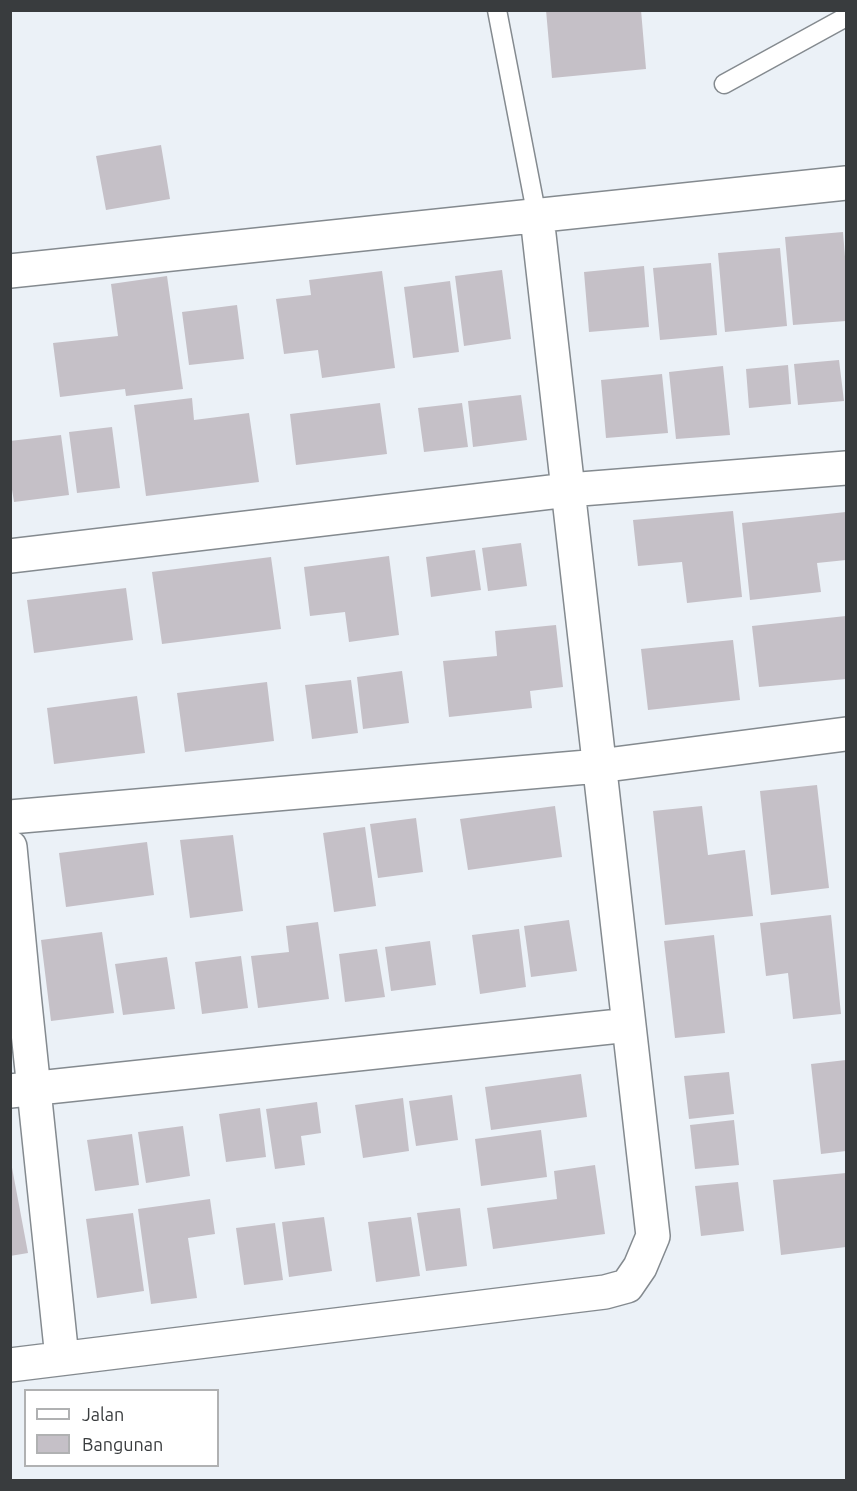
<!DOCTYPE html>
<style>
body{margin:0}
#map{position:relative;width:857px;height:1491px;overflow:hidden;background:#ebf1f7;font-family:Ubuntu,sans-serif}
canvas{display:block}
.frame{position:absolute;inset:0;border:12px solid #393c3e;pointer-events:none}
.legend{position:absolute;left:24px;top:1389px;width:195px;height:78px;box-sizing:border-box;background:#fff;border:2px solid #b0b1b2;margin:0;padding:8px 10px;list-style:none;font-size:18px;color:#393c3e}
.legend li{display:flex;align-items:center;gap:12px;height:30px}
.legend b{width:30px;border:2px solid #b0b1b2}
</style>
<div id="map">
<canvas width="857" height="1491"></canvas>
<div class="frame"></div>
<ul class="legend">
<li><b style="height:8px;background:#fff"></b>Jalan</li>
<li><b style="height:16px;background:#c5c0c7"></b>Bangunan</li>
</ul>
</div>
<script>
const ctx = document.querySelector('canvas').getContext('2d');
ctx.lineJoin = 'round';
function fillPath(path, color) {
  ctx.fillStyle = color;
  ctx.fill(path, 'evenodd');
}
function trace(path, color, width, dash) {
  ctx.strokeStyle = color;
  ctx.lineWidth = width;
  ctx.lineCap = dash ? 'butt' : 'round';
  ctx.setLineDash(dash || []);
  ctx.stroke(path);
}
fillPath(new Path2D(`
 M 546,10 L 641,10 L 646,69 L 552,78 Z
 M 161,145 L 170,199 L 106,210 L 96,156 Z
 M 843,232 L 846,269 L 846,321 L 793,325 L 785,237 Z
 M 780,248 L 787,326 L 725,332 L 718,253 Z
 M 711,263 L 717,335 L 660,340 L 653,268 Z
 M 644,266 L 649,327 L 589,332 L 584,272 Z
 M 502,270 L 511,339 L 464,346 L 455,276 Z
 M 382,271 L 395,368 L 322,378 L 318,350 L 284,354 L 276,299 L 311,295 L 309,280 Z
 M 167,276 L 183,389 L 126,396 L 125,389 L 60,397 L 53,343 L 118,336 L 111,284 Z
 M 450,281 L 459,352 L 413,358 L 404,287 Z
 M 237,305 L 244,359 L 189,365 L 182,312 Z
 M 839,360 L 844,401 L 798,405 L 794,364 Z
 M 788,365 L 791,404 L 749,408 L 746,369 Z
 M 723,366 L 730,435 L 676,439 L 669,372 Z
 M 662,374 L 668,433 L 606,438 L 601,380 Z
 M 521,395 L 527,440 L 473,447 L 468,401 Z
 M 192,398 L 194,420 L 249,413 L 259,482 L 146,496 L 134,405 Z
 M 380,403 L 387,454 L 296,465 L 290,414 Z
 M 462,403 L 468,447 L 424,452 L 418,408 Z
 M 112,427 L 120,488 L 77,493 L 69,432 Z
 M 61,435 L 69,495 L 14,502 L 10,477 L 10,441 Z
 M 733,511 L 742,597 L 687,603 L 682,562 L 638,566 L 633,520 Z
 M 846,512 L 846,560 L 817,563 L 821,592 L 750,600 L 742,523 Z
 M 521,543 L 527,586 L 488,591 L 482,548 Z
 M 475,550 L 481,590 L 431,597 L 426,557 Z
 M 389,556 L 399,635 L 349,642 L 345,612 L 310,616 L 304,567 Z
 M 271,557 L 281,629 L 162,644 L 152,572 Z
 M 126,588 L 133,640 L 34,653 L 27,600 Z
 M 846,616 L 846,679 L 759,687 L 752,626 Z
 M 556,625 L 563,687 L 530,691 L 532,708 L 449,717 L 443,661 L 497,656 L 495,631 Z
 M 733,640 L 740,700 L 648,710 L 641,649 Z
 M 402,671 L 409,723 L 363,729 L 357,677 Z
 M 351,680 L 358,733 L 312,739 L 305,685 Z
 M 267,682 L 274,741 L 185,752 L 177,693 Z
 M 137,696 L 145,753 L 54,764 L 47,708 Z
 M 817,785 L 829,888 L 771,895 L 760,791 Z
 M 555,806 L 562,857 L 468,870 L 460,819 Z
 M 702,806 L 708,855 L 745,850 L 753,916 L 665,925 L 653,811 Z
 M 416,818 L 423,872 L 378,878 L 370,824 Z
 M 365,827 L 376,906 L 334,912 L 323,833 Z
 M 233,835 L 243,911 L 190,918 L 180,840 Z
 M 147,842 L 154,895 L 66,907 L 59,853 Z
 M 831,915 L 841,1014 L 793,1019 L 788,973 L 766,976 L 760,923 Z
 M 569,920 L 577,971 L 531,977 L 524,926 Z
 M 318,922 L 329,999 L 258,1008 L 251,956 L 289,952 L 286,926 Z
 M 519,929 L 526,987 L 480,994 L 472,935 Z
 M 102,932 L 114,1013 L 51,1021 L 41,940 Z
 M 714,935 L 725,1033 L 675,1038 L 664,941 Z
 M 430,941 L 436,985 L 391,991 L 385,947 Z
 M 377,949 L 385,997 L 345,1002 L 339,954 Z
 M 241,956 L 248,1008 L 202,1014 L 195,962 Z
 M 167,957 L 175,1009 L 123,1015 L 115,964 Z
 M 846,1060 L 846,1151 L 821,1154 L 811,1064 Z
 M 729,1072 L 734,1114 L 689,1119 L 684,1076 Z
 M 581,1074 L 587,1117 L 491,1130 L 485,1087 Z
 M 452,1095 L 458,1140 L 416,1146 L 409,1101 Z
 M 403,1098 L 409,1151 L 363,1158 L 355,1105 Z
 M 317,1102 L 321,1133 L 301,1136 L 305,1165 L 275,1169 L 266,1109 Z
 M 260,1108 L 266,1157 L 226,1162 L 219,1114 Z
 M 734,1120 L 739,1165 L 695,1169 L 690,1125 Z
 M 183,1126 L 190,1176 L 146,1183 L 138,1132 Z
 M 541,1130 L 547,1177 L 481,1186 L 475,1139 Z
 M 132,1134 L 139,1185 L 95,1191 L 87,1140 Z
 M 10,1157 L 28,1253 L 10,1256 Z
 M 595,1165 L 605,1234 L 493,1249 L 487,1208 L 557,1199 L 554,1171 Z
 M 846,1173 L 846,1247 L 781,1255 L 773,1180 Z
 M 738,1182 L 744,1231 L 701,1236 L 695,1186 Z
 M 210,1199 L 215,1234 L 188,1238 L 197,1298 L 151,1304 L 138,1209 Z
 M 460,1208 L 467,1266 L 426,1271 L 417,1213 Z
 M 133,1213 L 144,1291 L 97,1298 L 86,1219 Z
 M 324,1217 L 332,1271 L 289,1277 L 282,1222 Z
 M 411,1217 L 420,1276 L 376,1282 L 368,1222 Z
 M 275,1223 L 283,1280 L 244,1285 L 236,1228 Z`), '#c5c0c7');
const service = new Path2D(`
 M 497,10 L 537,217
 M 724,84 L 846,17`);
const minor = new Path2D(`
 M 10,271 L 846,183
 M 10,556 L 568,490 L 846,468
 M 10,817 L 599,766 L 846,734
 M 10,847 L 24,994 L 62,1358
 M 10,1091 L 629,1025
 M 10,1365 L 605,1292 L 627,1286 L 640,1267 L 653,1236 L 537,217`);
trace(service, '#848a8f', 21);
trace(minor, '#848a8f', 36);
trace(service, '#fff', 18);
trace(minor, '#fff', 33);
</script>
